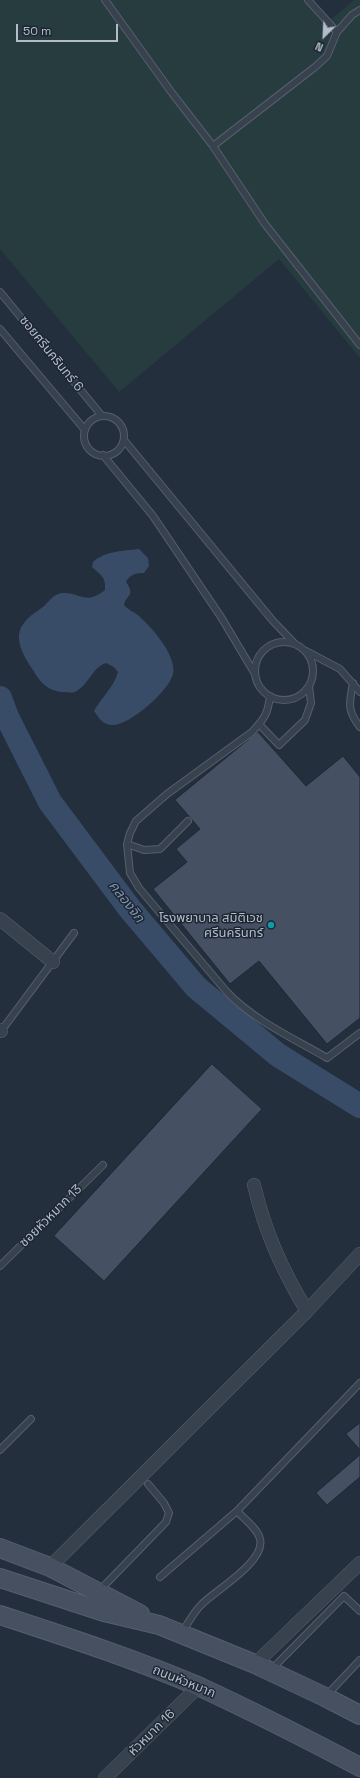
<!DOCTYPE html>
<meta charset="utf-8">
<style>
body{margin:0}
#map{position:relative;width:360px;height:1778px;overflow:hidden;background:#242f3e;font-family:"Space Grotesk",sans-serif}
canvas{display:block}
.north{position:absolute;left:304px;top:16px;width:40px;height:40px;-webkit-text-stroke:3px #1d2633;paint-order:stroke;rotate:204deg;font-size:11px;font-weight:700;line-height:16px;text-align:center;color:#b4bcc9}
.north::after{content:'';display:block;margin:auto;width:14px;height:18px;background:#b4bcc9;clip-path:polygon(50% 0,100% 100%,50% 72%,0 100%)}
.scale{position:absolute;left:16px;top:24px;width:102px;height:18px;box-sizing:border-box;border:2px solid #b4bcc9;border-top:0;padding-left:5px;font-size:12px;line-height:14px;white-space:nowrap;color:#b4bcc9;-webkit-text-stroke:3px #1d2633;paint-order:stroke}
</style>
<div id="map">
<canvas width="360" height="1778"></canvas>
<div class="north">N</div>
<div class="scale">50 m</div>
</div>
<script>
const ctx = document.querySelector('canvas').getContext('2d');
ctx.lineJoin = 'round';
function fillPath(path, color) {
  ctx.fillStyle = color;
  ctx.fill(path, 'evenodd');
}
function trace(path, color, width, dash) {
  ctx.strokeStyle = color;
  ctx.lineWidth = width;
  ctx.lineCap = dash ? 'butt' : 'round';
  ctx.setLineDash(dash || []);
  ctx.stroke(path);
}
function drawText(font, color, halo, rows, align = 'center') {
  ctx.font = font + ' "Space Grotesk","Noto Sans Thai",sans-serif';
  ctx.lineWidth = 3;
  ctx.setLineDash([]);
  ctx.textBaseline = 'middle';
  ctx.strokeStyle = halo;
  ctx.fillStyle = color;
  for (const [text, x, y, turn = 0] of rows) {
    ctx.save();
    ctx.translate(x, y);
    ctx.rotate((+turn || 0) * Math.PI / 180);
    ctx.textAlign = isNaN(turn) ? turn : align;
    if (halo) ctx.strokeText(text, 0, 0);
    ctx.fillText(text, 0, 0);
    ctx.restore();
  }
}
fillPath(new Path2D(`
 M 0,0 L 312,0 L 329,21 L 354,0 L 360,0 L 360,358 L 279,259 L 119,392 L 0,249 Z`), '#263c3f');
fillPath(new Path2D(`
 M 139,549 L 148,558 L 149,566 L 144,573 C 136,573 130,574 126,582 C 136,596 126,595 124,605 C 128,610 134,612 139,616 C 150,626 167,645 171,659 C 173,663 174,670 173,674 C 169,691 129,726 112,725 C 102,724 99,718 94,711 C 101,698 114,687 118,672 L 114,667 L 106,663 C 93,667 89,683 78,690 C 75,693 70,693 66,692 C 49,692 41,684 33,670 C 24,657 12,637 24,623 C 29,616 36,612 43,607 C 49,602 53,594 62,593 C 81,592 85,606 105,590 C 106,577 101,575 92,567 L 93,562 C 105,551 123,551 139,549 Z`), '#394c67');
trace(new Path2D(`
 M 0,698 L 7,717 L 50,802 L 130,909 L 196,987 L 278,1055 L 360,1106`), '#394c67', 24);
const building = new Path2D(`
 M 258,732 L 306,786 L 343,756 L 360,777 L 360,1018 L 327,1044 L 259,961 L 230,984 L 153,889 L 187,862 L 176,849 L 200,829 L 175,800 Z
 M 212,1064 L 262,1109 L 104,1281 L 54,1236 Z
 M 360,1423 L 360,1450 L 346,1434 Z
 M 360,1455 L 360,1477 L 327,1505 L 316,1493 Z`);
fillPath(building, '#455162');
trace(building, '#1f2835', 1);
const service = new Path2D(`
 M 105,0 L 172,93 L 213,146 L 265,224 L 360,345
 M 308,0 L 337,32 L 352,15 L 360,10
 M 213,146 L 315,67 L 327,56 L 337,32
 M 0,292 L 102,416
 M 0,329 L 85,430
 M84 436a20 20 0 1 1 40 0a20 20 0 1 1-40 0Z
 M 124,440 L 273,621 L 295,644
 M 103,455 L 153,516 L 221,617 L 255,674
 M255 671a29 29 0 1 1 58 0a29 29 0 1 1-58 0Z
 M 306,651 L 340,669 L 360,692
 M 353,683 C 349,704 347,710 360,727
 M 270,696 C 268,714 264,719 252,732 L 167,794 L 136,821 L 130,833 L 127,844 L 130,873 L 139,888 L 226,991 C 253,1020 293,1038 327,1058 L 360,1033
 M 259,724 L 279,745 L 305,720 L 311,703 L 309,686
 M 127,844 L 144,850 L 160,849 L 188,821
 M 1,1031 L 74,933
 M 0,1266 L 103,1165
 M 0,1450 L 31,1419
 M 160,1577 L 237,1511
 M 100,1590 L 166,1522 L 169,1513 L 164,1503 L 148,1484
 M 181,1633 C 188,1624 193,1613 201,1605 C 214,1591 266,1562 260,1539 C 258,1529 244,1519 237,1511 L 360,1383
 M 271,1670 L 344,1596 L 360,1611
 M 327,1695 L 360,1660`);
const minor = new Path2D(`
 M 0,919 L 53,962
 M 0,1030 L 1,1031
 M 254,1185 C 265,1232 282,1270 307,1311
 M 50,1567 L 307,1311 L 360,1254
 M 255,1664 L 360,1563
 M 105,1778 L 198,1687`);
const secondary = new Path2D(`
 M 0,1548 L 50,1567 L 140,1614
 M 0,1578 L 104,1612 L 159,1625 L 255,1664 L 325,1697 L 360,1715
 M 0,1615 C 67,1637 135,1659 200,1687 C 254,1712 307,1739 360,1767`);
trace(service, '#565f6c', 8);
trace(minor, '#565f6c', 14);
trace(secondary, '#565f6c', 20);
trace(service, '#38414e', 6);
trace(minor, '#38414e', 13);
trace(secondary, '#465061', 18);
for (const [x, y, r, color] of [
 [271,925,4,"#0f9aa8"]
]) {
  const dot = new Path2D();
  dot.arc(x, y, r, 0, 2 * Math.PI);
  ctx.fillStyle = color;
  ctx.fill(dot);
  trace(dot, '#1d2633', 1.5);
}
drawText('13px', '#b4bcc9', '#1d2633', [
 ["ซอยศรีนครินทร์ 6",51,354,51],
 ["ซอยหัวหมาก 13",51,1216,-45],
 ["ถนนหัวหมาก",184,1682,22],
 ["หัวหมาก 16",152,1733,-45]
]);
drawText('13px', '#b4bcc9', '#1d2633', [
 ["โรงพยาบาล สมิติเวช",263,918],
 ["ศรีนครินทร์",263,933]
], 'right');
drawText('italic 14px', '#7c92b1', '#1d2633', [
 ["คลองจิก",126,902,52]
]);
</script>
